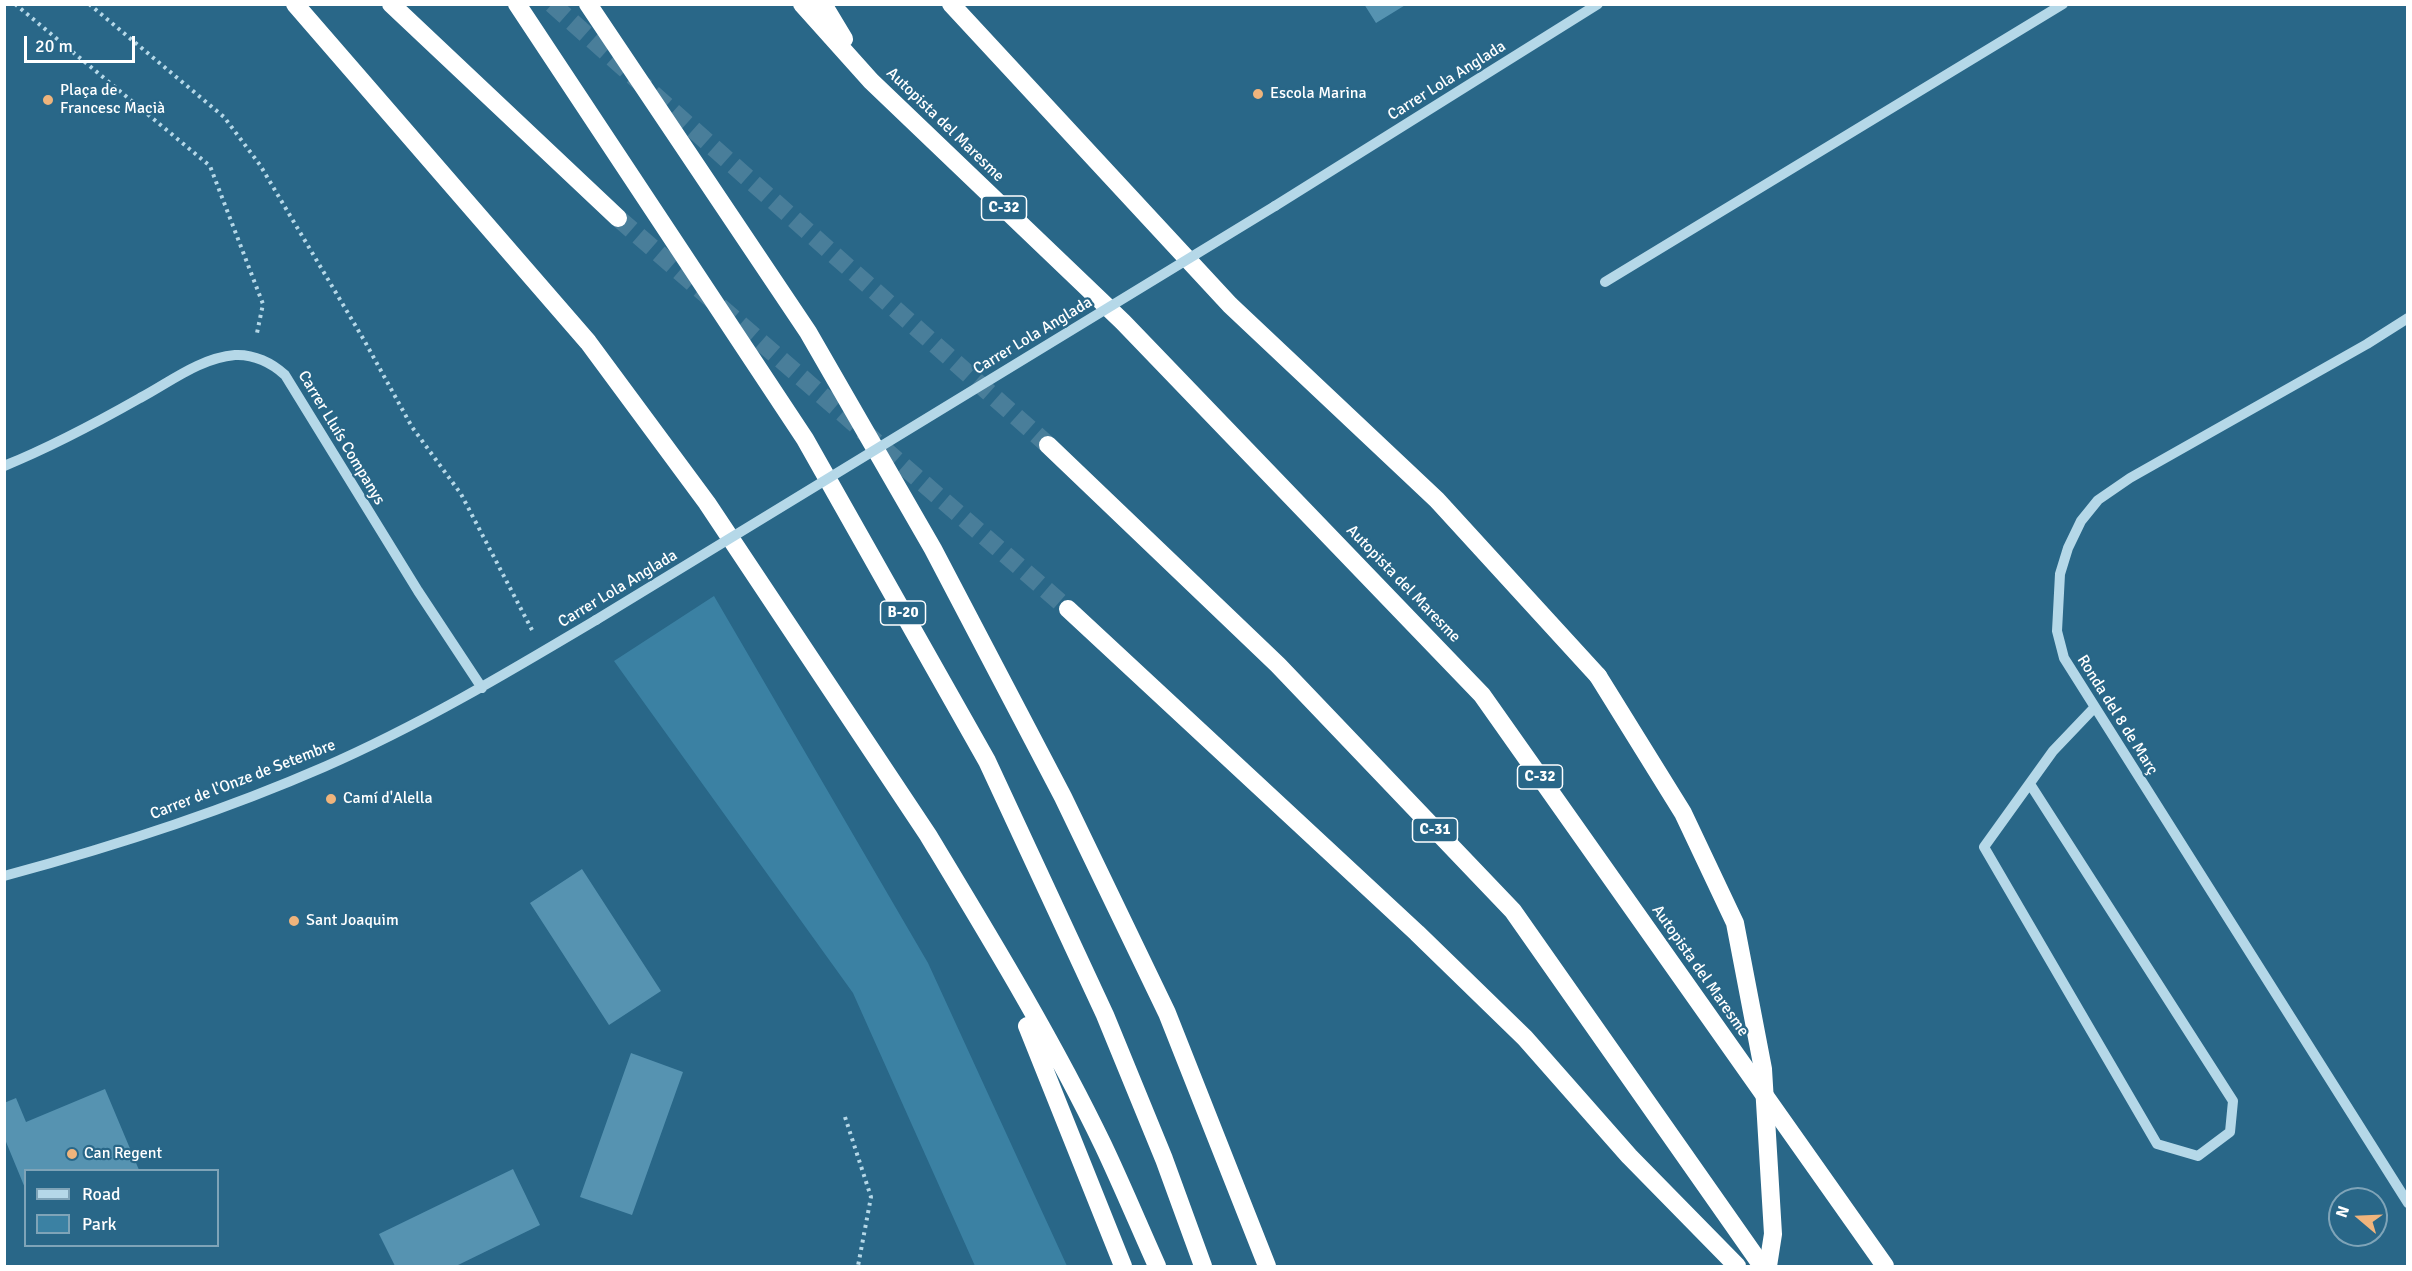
<!DOCTYPE html>
<meta charset="utf-8">
<style>
body{margin:0}
#map{position:relative;width:2412px;height:1271px;overflow:hidden;background:#296788;font-family:Signika,sans-serif}
canvas{display:block}
.frame{position:absolute;inset:0;border:6px solid #fff;pointer-events:none}
.legend{position:absolute;left:24px;top:1169px;width:195px;height:78px;box-sizing:border-box;background:#296788;border:2px solid #7fa4b8;margin:0;padding:8px 10px;list-style:none;font-size:18px;color:#fff}
.legend li{display:flex;align-items:center;gap:12px;height:30px}
.legend b{width:30px;border:2px solid #7fa4b8}
.north{position:absolute;left:2328px;top:1187px;width:60px;height:60px;box-sizing:border-box;background:#296788;border:2px solid #7fa4b8;border-radius:50%;rotate:289deg;font-size:16px;font-weight:700;line-height:24px;text-align:center;color:#fff}
.north::after{content:'';display:block;margin:auto;width:21px;height:27px;background:#efb47c;clip-path:polygon(50% 0,100% 100%,50% 72%,0 100%)}
.scale{position:absolute;left:24px;top:36px;width:111px;height:27px;box-sizing:border-box;border:3px solid #fff;border-top:0;padding-left:8px;font-size:18px;line-height:21px;white-space:nowrap;color:#fff;-webkit-text-stroke:4px #296788;paint-order:stroke}
</style>
<div id="map">
<canvas width="2412" height="1271"></canvas>
<div class="frame"></div>
<ul class="legend">
<li><b style="height:8px;background:#b5d8e8"></b>Road</li>
<li><b style="height:16px;background:#3b81a3"></b>Park</li>
</ul>
<div class="north">N</div>
<div class="scale">20 m</div>
</div>
<script>
const ctx = document.querySelector('canvas').getContext('2d');
ctx.lineJoin = 'round';
function fillPath(path, color) {
  ctx.fillStyle = color;
  ctx.fill(path, 'evenodd');
}
function trace(path, color, width, dash) {
  ctx.strokeStyle = color;
  ctx.lineWidth = width;
  ctx.lineCap = dash ? 'butt' : 'round';
  ctx.setLineDash(dash || []);
  ctx.stroke(path);
}
function drawText(font, color, halo, rows, align = 'center') {
  ctx.font = font + ' Signika,sans-serif';
  ctx.lineWidth = 4.5;
  ctx.setLineDash([]);
  ctx.textBaseline = 'middle';
  ctx.strokeStyle = halo;
  ctx.fillStyle = color;
  for (const [text, x, y, turn = 0] of rows) {
    ctx.save();
    ctx.translate(x, y);
    ctx.rotate((+turn || 0) * Math.PI / 180);
    ctx.textAlign = isNaN(turn) ? turn : align;
    if (halo) ctx.strokeText(text, 0, 0);
    ctx.fillText(text, 0, 0);
    ctx.restore();
  }
}
fillPath(new Path2D(`
 M 714,596 L 928,963 L 1067,1266 L 975,1266 L 853,993 L 614,661 Z`), '#3b81a3');
fillPath(new Path2D(`
 M 1364,4 L 1407,4 L 1376,23 Z
 M 582,869 L 661,991 L 609,1025 L 530,903 Z
 M 631,1053 L 683,1072 L 632,1215 L 580,1197 Z
 M 105,1089 L 139,1170 L 26,1170 L 25,1188 L 4,1137 L 4,1103 L 16,1098 L 26,1122 Z
 M 513,1169 L 540,1225 L 456,1266 L 395,1266 L 379,1234 Z`), '#5693b1');
trace(new Path2D(`
 M 552,4 L 1048,445
 M 618,218 L 1068,609`), '#497e9a', 18, [18, 9]);
trace(new Path2D(`
 M 15,4 L 210,166 L 263,304 L 257,333
 M 89,4 L 224,117 L 260,165 L 364,340 L 412,427 L 461,494 L 532,630
 M 845,1117 L 871,1197 L 858,1266`), '#b5d8e8', 4, [3, 4.5]);
trace(new Path2D(`
 M 1275,206 L 1598,4
 M 1605,282 L 2063,4
 M 2408,318 L 2367,344 L 2130,478 L 2098,500 L 2081,521 L 2068,548 L 2060,574 L 2057,631 L 2064,658 L 2408,1203
 M 4,466 C 51,447 96,423 140,398 C 170,382 200,358 235,355 C 254,354 272,363 285,375 L 418,591 L 482,688
 M 2030,784 L 2233,1101 L 2230,1132 L 2198,1156 L 2157,1144 L 1984,847 L 2053,751 L 2094,708
 M 4,876 C 112,847 221,812 324,767 C 418,726 507,673 596,620`), '#b5d8e8', 10);
trace(new Path2D(`
 M 295,4 L 588,342 L 707,503 L 928,835 C 989,936 1052,1039 1103,1145 C 1122,1185 1139,1226 1157,1266
 M 391,4 L 618,218
 M 517,4 L 805,439 L 987,761 L 1105,1015 L 1164,1159 L 1203,1266
 M 588,4 L 808,332 L 933,549 L 1063,797 L 1167,1013 L 1267,1266
 M 802,4 L 871,81 L 1123,322 L 1482,695 L 1885,1266
 M 823,4 L 844,39
 M 951,4 L 1230,305 L 1437,500 L 1598,676
 M 1048,445 L 1278,665 L 1513,911 L 1762,1266
 M 1068,609 L 1417,933 L 1525,1038 L 1629,1156 L 1737,1266
 M 1027,1026 L 1123,1266`), '#fff', 18);
trace(new Path2D(`
 M 596,620 L 1275,206`), '#b5d8e8', 10);
trace(new Path2D(`
 M 1598,676 L 1683,813 L 1735,923 L 1763,1069 L 1773,1234 L 1768,1266`), '#fff', 18);
for (const [x, y, r, color] of [
 [1258,94,6,"#efb47c"],
 [48,100,6,"#efb47c"],
 [331,799,6,"#efb47c"],
 [294,921,6,"#efb47c"],
 [72,1154,6,"#efb47c"]
]) {
  const dot = new Path2D();
  dot.arc(x, y, r, 0, 2 * Math.PI);
  ctx.fillStyle = color;
  ctx.fill(dot);
  trace(dot, '#296788', 2);
}
for (const [x, y, w] of [
 [1004,208,45],
 [903,613,45],
 [1540,777,45],
 [1435,830,45]
]) {
  const box = new Path2D();
  box.roundRect(x - w / 2, y - 12, w, 24, 4.5);
  ctx.fillStyle = '#296788';
  ctx.fill(box);
  trace(box, '#fff', 1.5);
}
drawText('bold 15px', '#fff', null, [
 ["C-32",1004,208],
 ["B-20",903,613],
 ["C-32",1540,777],
 ["C-31",1435,830]
]);
drawText('16px', '#fff', '#296788', [
 ["Carrer Lola Anglada",1447,81,-32],
 ["Autopista del Maresme",945,125,44],
 ["Carrer Lola Anglada",1033,336,-31],
 ["Carrer Lluís Companys",341,438,59],
 ["Autopista del Maresme",1403,584,46],
 ["Carrer Lola Anglada",618,589,-31],
 ["Ronda del 8 de Març",2117,715,58],
 ["Carrer de l'Onze de Setembre",243,780,-21],
 ["Autopista del Maresme",1700,971,55]
]);
drawText('16px', '#fff', '#296788', [
 ["Plaça de",60,91],
 ["Francesc Macià",60,109],
 ["Escola Marina",1270,94],
 ["Camí d'Alella",343,799],
 ["Sant Joaquim",306,921],
 ["Can Regent",84,1154]
], 'left');
</script>
